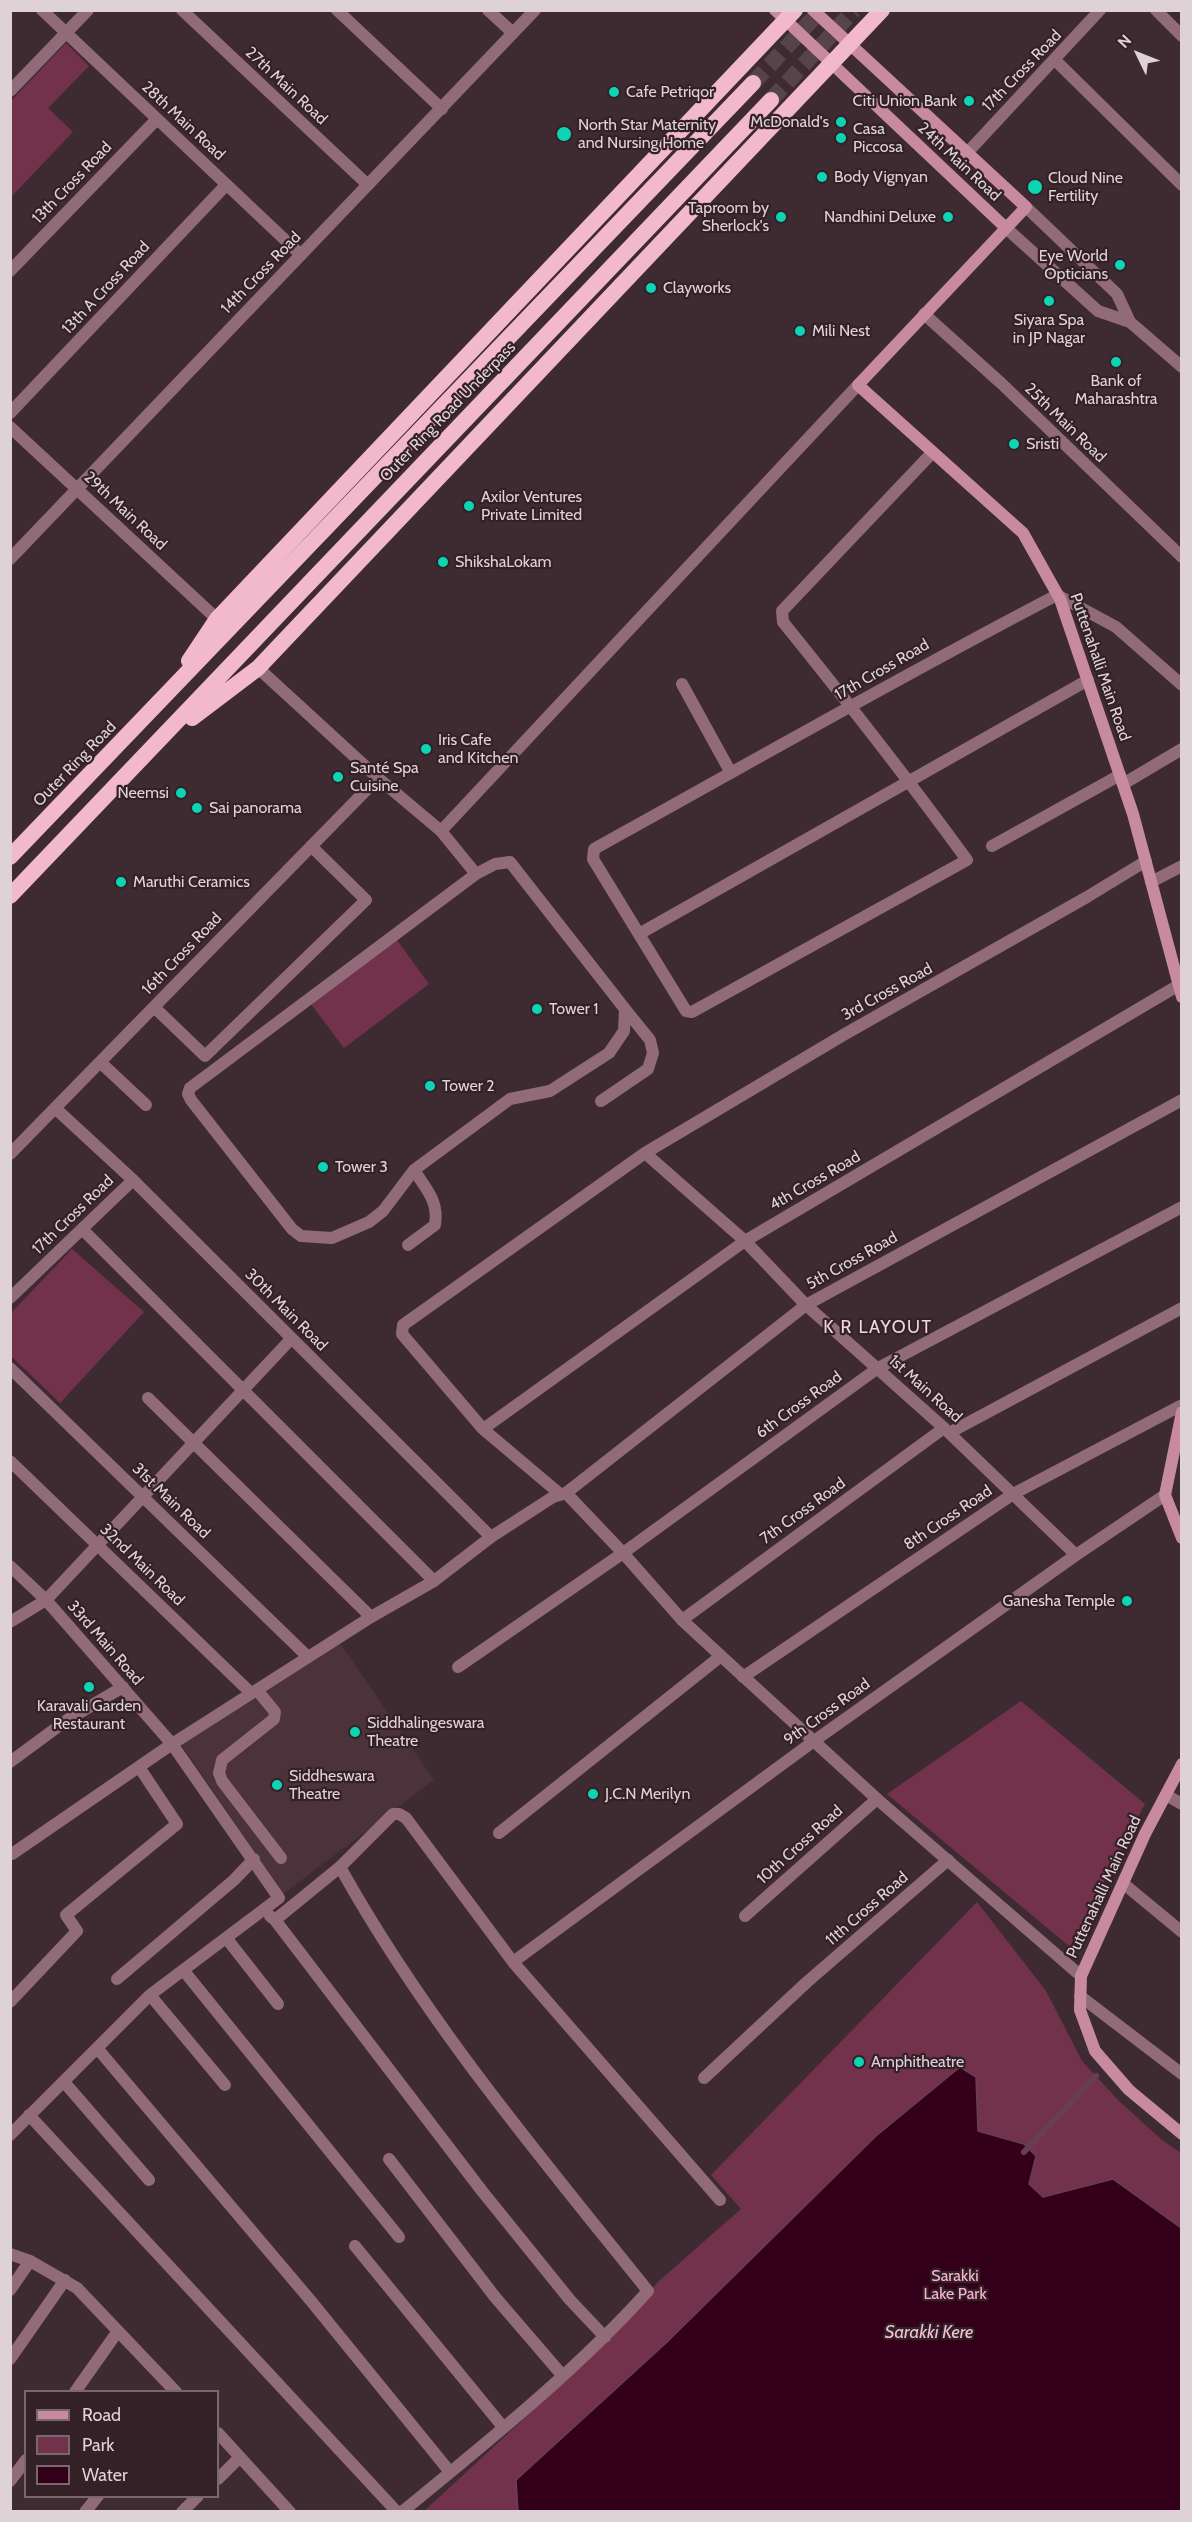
<!DOCTYPE html>
<meta charset="utf-8">
<style>
body{margin:0}
#map{position:relative;width:1192px;height:2522px;overflow:hidden;background:#3e2b31;font-family:Cabin,sans-serif}
canvas{display:block}
.frame{position:absolute;inset:0;border:12px solid #dfd2d6;pointer-events:none}
.legend{position:absolute;left:24px;top:2390px;width:195px;height:108px;box-sizing:border-box;background:#342127;border:2px solid #78686d;margin:0;padding:8px 10px;list-style:none;font-size:18px;color:#dfd2d6}
.legend li{display:flex;align-items:center;gap:12px;height:30px}
.legend b{width:30px;border:2px solid #78686d}
.north{position:absolute;left:1108px;top:24px;width:60px;height:60px;-webkit-text-stroke:4px #342127;paint-order:stroke;rotate:313deg;font-size:16px;font-weight:700;line-height:24px;text-align:center;color:#dfd2d6}
.north::after{content:'';display:block;margin:auto;width:21px;height:27px;background:#dfd2d6;clip-path:polygon(50% 0,100% 100%,50% 72%,0 100%)}
</style>
<div id="map">
<canvas width="1192" height="2522"></canvas>
<div class="frame"></div>
<ul class="legend">
<li><b style="height:8px;background:#c78aa0"></b>Road</li>
<li><b style="height:16px;background:#72324c"></b>Park</li>
<li><b style="height:16px;background:#340019"></b>Water</li>
</ul>
<div class="north">N</div>
</div>
<script>
const ctx = document.querySelector('canvas').getContext('2d');
ctx.lineJoin = 'round';
function fillPath(path, color) {
  ctx.fillStyle = color;
  ctx.fill(path, 'evenodd');
}
function trace(path, color, width, dash) {
  ctx.strokeStyle = color;
  ctx.lineWidth = width;
  ctx.lineCap = dash ? 'butt' : 'round';
  ctx.setLineDash(dash || []);
  ctx.stroke(path);
}
function drawText(font, color, halo, rows, align = 'center') {
  ctx.font = font + ' Cabin,sans-serif';
  ctx.lineWidth = 4.5;
  ctx.setLineDash([]);
  ctx.textBaseline = 'middle';
  ctx.strokeStyle = halo;
  ctx.fillStyle = color;
  for (const [text, x, y, turn = 0] of rows) {
    ctx.save();
    ctx.translate(x, y);
    ctx.rotate((+turn || 0) * Math.PI / 180);
    ctx.textAlign = isNaN(turn) ? turn : align;
    if (halo) ctx.strokeText(text, 0, 0);
    ctx.fillText(text, 0, 0);
    ctx.restore();
  }
}
fillPath(new Path2D(`
 M 340,1643 L 434,1780 L 283,1894 L 181,1744 Z`), '#4c323b');
fillPath(new Path2D(`
 M 66,43 L 89,66 L 48,108 L 73,132 L 11,197 L 11,101 Z
 M 397,940 L 429,984 L 344,1048 L 311,1004 Z
 M 72,1249 L 144,1312 L 60,1403 L 11,1356 L 11,1313 Z
 M 1021,1701 L 1145,1804 L 1070,1947 L 887,1794 Z
 M 977,1902 L 1046,1991 L 1082,2061 L 1118,2100 L 1162,2140 L 1181,2153 L 1181,2511 L 423,2512 L 604,2345 L 659,2281 L 741,2209 L 711,2175 Z`), '#72324c');
const water = new Path2D(`
 M 960,2067 L 976,2077 L 978,2131 L 1024,2144 L 1036,2156 L 1029,2184 L 1043,2197 L 1113,2179 L 1181,2228 L 1181,2511 L 518,2511 L 516,2480 L 666,2343 L 876,2136 Z`);
fillPath(water, '#340019');
trace(water, '#673f52', 1.5);
trace(new Path2D(`
 M 1024,2152 L 1096,2076`), '#673f52', 6);
trace(new Path2D(`
 M 753,83 L 821,10
 M 771,100 L 854,10`), '#56444a', 16, [16, 8]);
trace(new Path2D(`
 M 441,831 L 476,874
 M 510,862 L 625,1009 L 624,1031 L 609,1053 L 550,1091 L 510,1099 L 414,1170 L 383,1211 L 369,1222 L 332,1238 L 301,1236 L 292,1229 L 191,1100 L 188,1094 L 190,1088 L 476,874 L 495,864 Z
 M 601,1101 L 648,1069 L 653,1053 L 650,1040 L 625,1009
 M 408,1245 L 435,1225 C 439,1201 426,1189 414,1170
 M 257,1690 L 275,1712 L 274,1719 L 222,1760 L 219,1773 L 222,1781 L 281,1858`), '#916b78', 12);
trace(new Path2D(`
 M 42,10 L 301,255
 M 182,10 L 368,185
 M 337,10 L 442,109
 M 1156,10 L 1182,36
 M 1055,60 L 1182,185
 M 10,91 L 88,10
 M 967,153 L 1100,10
 M 10,271 L 157,119
 M 924,314 L 1002,384 L 1182,557
 M 10,413 L 226,185
 M 10,427 L 217,619
 M 932,453 L 782,611 L 783,622 C 846,700 908,779 967,860 L 692,1012 L 686,1011 L 593,859 L 594,849 C 748,764 901,676 1057,595 L 1116,627 L 1182,685
 M 258,668 L 378,778 L 441,831 L 858,385
 M 682,684 L 731,773
 M 1123,784 L 1182,749
 M 992,846 L 1120,775
 M 1151,882 L 1182,866
 M 639,934 L 1088,680
 M 154,1007 L 205,1056 L 366,900 L 311,846
 M 100,1062 L 146,1105
 M 55,1108 L 133,1180 L 491,1537
 M 645,1153 L 745,1241 L 806,1305 L 944,1428 L 1076,1555
 M 10,1154 L 378,778
 M 82,1229 L 434,1581
 M 10,1298 L 133,1180
 M 10,1368 L 308,1657
 M 148,1398 L 371,1617
 M 483,1429 L 745,1241 L 1179,985
 M 949,1433 L 1182,1308
 M 10,1461 L 251,1693
 M 566,1493 L 806,1305 L 1182,1100
 M 560,1494 L 483,1429 L 402,1334 L 403,1325 L 645,1153 L 845,1034 L 1087,897 L 1146,861
 M 682,1620 L 944,1428
 M 10,1622 L 46,1600 L 291,1339
 M 458,1667 L 623,1553 L 878,1368 L 1182,1207
 M 743,1677 L 1013,1494 L 1182,1405
 M 10,1762 L 67,1720 L 123,1687
 M 1166,1795 L 1182,1804
 M 499,1833 L 721,1656
 M 340,1867 C 425,2020 539,2155 648,2291 C 574,2373 487,2442 402,2512
 M 1124,1884 L 1182,1932
 M 270,1916 L 275,1920 L 482,2191 L 570,2300 L 605,2337
 M 745,1916 L 877,1799
 M 275,1920 L 340,1867 L 393,1814 L 399,1814 L 406,1818 L 513,1962 L 720,2200
 M 227,1939 L 278,2004
 M 513,1962 L 814,1741 L 1076,1555 L 1165,1495
 M 184,1971 L 399,2237
 M 117,1979 L 234,1880 L 254,1859
 M 150,1995 L 225,2085
 M 1080,1996 L 1182,2074
 M 10,2002 L 77,1931 L 66,1915 L 177,1824 L 139,1767
 M 97,2048 L 311,2301 L 450,2472
 M 704,2078 L 807,1982 L 948,1860
 M 64,2082 L 149,2180
 M 29,2115 L 397,2512
 M 10,2135 L 150,1995 L 279,1898 L 172,1744 L 12,1854
 M 389,2159 L 495,2297 L 562,2375
 M 355,2246 L 503,2427
 M 10,2254 L 30,2261 L 77,2288 L 176,2392
 M 10,2290 L 30,2261
 M 10,2359 L 65,2280
 M 75,2392 L 118,2331
 M 218,2433 L 290,2512
 M 218,2479 L 240,2457
 M 10,2481 L 26,2460
 M 85,2512 L 98,2496
 M 182,2512 L 198,2496`), '#916b78', 12);
trace(new Path2D(`
 M 488,10 L 513,33
 M 1026,207 L 1117,294 L 1130,322 L 1182,367
 M 1006,228 L 1098,311 L 1130,322
 M 10,559 L 535,10
 M 10,1566 L 46,1600 L 172,1744 L 371,1617 L 434,1581 L 491,1537 L 553,1497 L 566,1493 L 623,1553 L 682,1620 L 721,1656 L 877,1799 L 1081,1976`), '#916b78', 12);
trace(new Path2D(`
 M 775,10 L 1006,228
 M 813,10 L 1026,207 L 858,385 L 1023,533 L 1060,599 L 1133,814 L 1182,997
 M 1182,1412 L 1165,1495 L 1182,1538
 M 1182,1764 L 1145,1834 L 1081,1976 L 1080,2010 L 1095,2051 L 1129,2090 L 1182,2134`), '#c78aa0', 12);
trace(new Path2D(`
 M 189,661 L 217,619 L 795,10
 M 192,718 L 258,668 L 882,10
 M 10,857 L 753,83
 M 10,896 L 771,100`), '#f2b8cc', 16);
for (const [x, y, r, color] of [
 [614,92,6,"#0bd5b5"],
 [969,101,6,"#0bd5b5"],
 [841,122,6,"#0bd5b5"],
 [564,134,8,"#0bd5b5"],
 [841,138,6,"#0bd5b5"],
 [822,177,6,"#0bd5b5"],
 [1035,187,8,"#0bd5b5"],
 [781,217,6,"#0bd5b5"],
 [948,217,6,"#0bd5b5"],
 [1120,265,6,"#0bd5b5"],
 [651,288,6,"#0bd5b5"],
 [1049,301,6,"#0bd5b5"],
 [800,331,6,"#0bd5b5"],
 [1116,362,6,"#0bd5b5"],
 [1014,444,6,"#0bd5b5"],
 [469,506,6,"#0bd5b5"],
 [443,562,6,"#0bd5b5"],
 [426,749,6,"#0bd5b5"],
 [338,777,6,"#0bd5b5"],
 [181,793,6,"#0bd5b5"],
 [197,808,6,"#0bd5b5"],
 [121,882,6,"#0bd5b5"],
 [537,1009,6,"#0bd5b5"],
 [430,1086,6,"#0bd5b5"],
 [323,1167,6,"#0bd5b5"],
 [1127,1601,6,"#0bd5b5"],
 [89,1687,6,"#0bd5b5"],
 [355,1732,6,"#0bd5b5"],
 [277,1785,6,"#0bd5b5"],
 [593,1794,6,"#0bd5b5"],
 [859,2062,6,"#0bd5b5"]
]) {
  const dot = new Path2D();
  dot.arc(x, y, r, 0, 2 * Math.PI);
  ctx.fillStyle = color;
  ctx.fill(dot);
  trace(dot, '#342127', 2);
}
drawText('16px', '#dfd2d6', '#342127', [
 ["17th Cross Road",1022,71,-46],
 ["27th Main Road",286,86,43],
 ["28th Main Road",183,121,43],
 ["24th Main Road",959,162,43],
 ["13th Cross Road",72,183,-46],
 ["14th Cross Road",261,273,-46],
 ["13th A Cross Road",106,288,-47],
 ["Outer Ring Road Underpass",448,412,-46],
 ["25th Main Road",1065,423,44],
 ["29th Main Road",125,511,43],
 ["Puttenahalli Main Road",1100,667,71],
 ["17th Cross Road",882,670,-30],
 ["Outer Ring Road",75,764,-46],
 ["16th Cross Road",182,954,-46],
 ["3rd Cross Road",887,992,-29],
 ["4th Cross Road",815,1181,-30],
 ["17th Cross Road",73,1215,-44],
 ["5th Cross Road",852,1261,-29],
 ["30th Main Road",286,1310,45],
 ["1st Main Road",925,1389,42],
 ["6th Cross Road",799,1405,-36],
 ["31st Main Road",171,1501,44],
 ["7th Cross Road",803,1511,-36],
 ["8th Cross Road",948,1518,-34],
 ["32nd Main Road",142,1565,44],
 ["33rd Main Road",105,1643,49],
 ["9th Cross Road",827,1712,-36],
 ["10th Cross Road",800,1845,-42],
 ["Puttenahalli Main Road",1104,1887,-65],
 ["11th Cross Road",867,1909,-41]
]);
drawText('16px', '#dfd2d6', '#342127', [
 ["Cafe Petriqor",626,92],
 ["Citi Union Bank",957,101,"right"],
 ["McDonald's",829,122,"right"],
 ["North Star Maternity",578,125],
 ["and Nursing Home",578,143],
 ["Casa",853,129],
 ["Piccosa",853,147],
 ["Body Vignyan",834,177],
 ["Cloud Nine",1048,178],
 ["Fertility",1048,196],
 ["Taproom by",769,208,"right"],
 ["Sherlock's",769,226,"right"],
 ["Nandhini Deluxe",936,217,"right"],
 ["Eye World",1108,256,"right"],
 ["Opticians",1108,274,"right"],
 ["Clayworks",663,288],
 ["Siyara Spa",1049,320,"center"],
 ["in JP Nagar",1049,338,"center"],
 ["Mili Nest",812,331],
 ["Bank of",1116,381,"center"],
 ["Maharashtra",1116,399,"center"],
 ["Sristi",1026,444],
 ["Axilor Ventures",481,497],
 ["Private Limited",481,515],
 ["ShikshaLokam",455,562],
 ["Iris Cafe",438,740],
 ["and Kitchen",438,758],
 ["Santé Spa",350,768],
 ["Cuisine",350,786],
 ["Neemsi",169,793,"right"],
 ["Sai panorama",209,808],
 ["Maruthi Ceramics",133,882],
 ["Tower 1",549,1009],
 ["Tower 2",442,1086],
 ["Tower 3",335,1167],
 ["Ganesha Temple",1115,1601,"right"],
 ["Karavali Garden",89,1706,"center"],
 ["Restaurant",89,1724,"center"],
 ["Siddhalingeswara",367,1723],
 ["Theatre",367,1741],
 ["Siddheswara",289,1776],
 ["Theatre",289,1794],
 ["J.C.N Merilyn",605,1794],
 ["Amphitheatre",871,2062]
], 'left');
drawText('16px', '#fcb5ce', '#342127', [
 ["Sarakki",955,2276],
 ["Lake Park",955,2294]
]);
ctx.letterSpacing = '1.5px';
drawText('18px', '#f0d6de', '#342127', [
 ["K R LAYOUT",878,1328]
]);
ctx.letterSpacing = '0px';
drawText('italic 18px', '#f1c1d1', '#342127', [
 ["Sarakki Kere",929,2333]
]);
</script>
